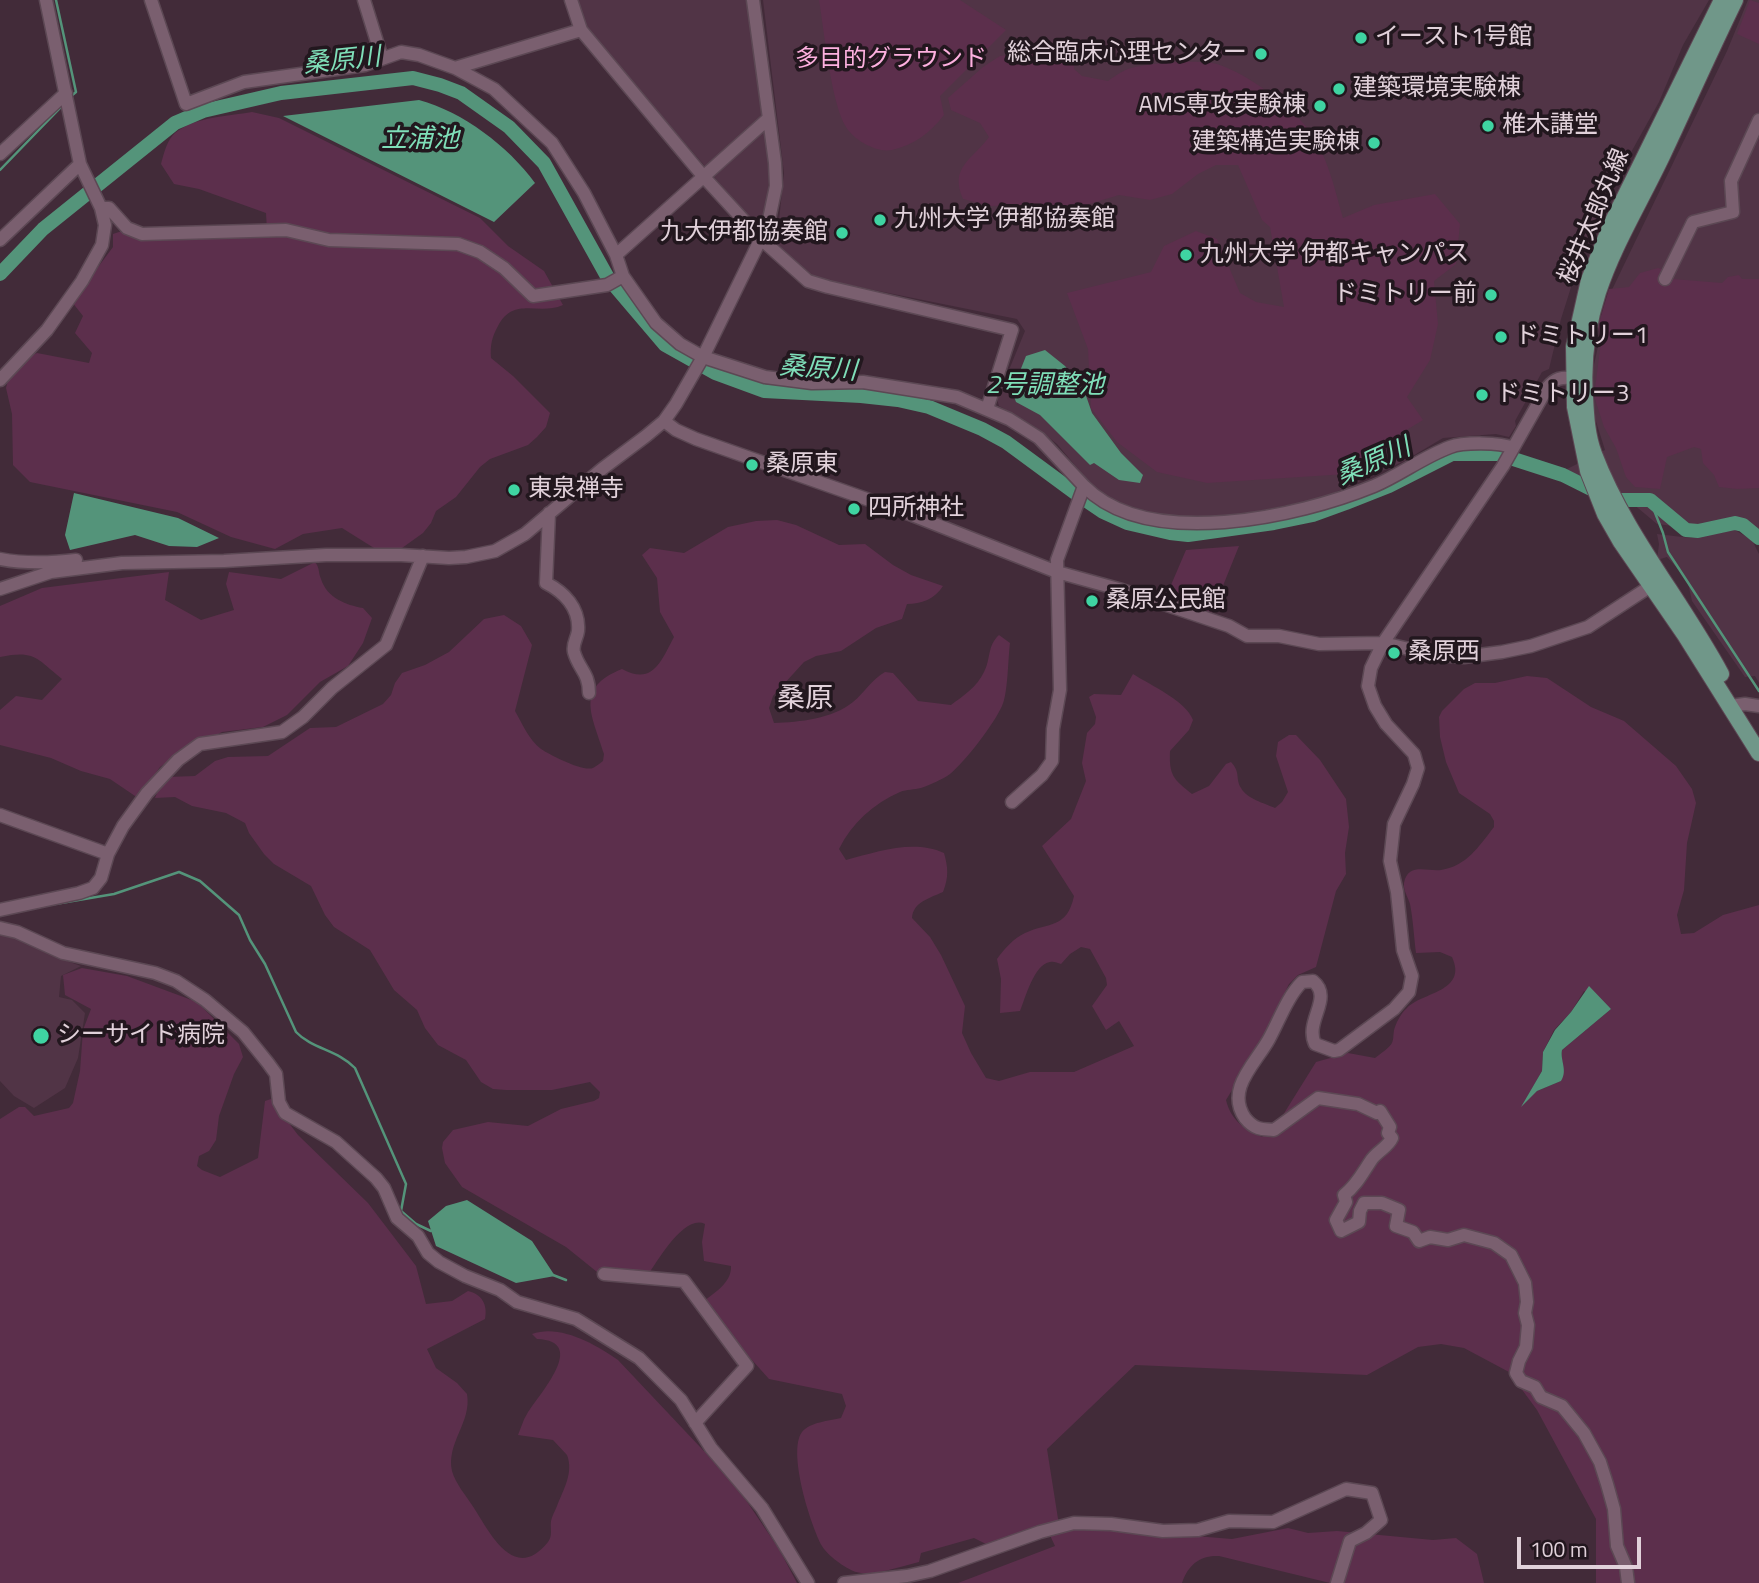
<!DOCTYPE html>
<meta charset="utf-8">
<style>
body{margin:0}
#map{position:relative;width:1759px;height:1583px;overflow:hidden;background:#422b39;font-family:"Titillium Web",sans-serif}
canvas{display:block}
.scale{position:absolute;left:1517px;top:1537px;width:124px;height:32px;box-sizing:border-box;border:4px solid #e1d1da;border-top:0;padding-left:9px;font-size:21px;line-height:24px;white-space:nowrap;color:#e1d1da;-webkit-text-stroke:5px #22171e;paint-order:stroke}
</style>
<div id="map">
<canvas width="1759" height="1583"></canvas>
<div class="scale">100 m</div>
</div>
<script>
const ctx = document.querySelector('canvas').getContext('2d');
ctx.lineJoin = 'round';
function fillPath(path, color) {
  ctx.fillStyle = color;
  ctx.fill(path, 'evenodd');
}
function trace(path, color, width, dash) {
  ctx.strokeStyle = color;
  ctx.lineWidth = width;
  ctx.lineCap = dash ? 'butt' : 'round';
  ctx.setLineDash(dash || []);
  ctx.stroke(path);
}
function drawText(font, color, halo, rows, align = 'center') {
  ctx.font = font + ' "Titillium Web","Noto Sans JP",sans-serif';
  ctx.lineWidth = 7;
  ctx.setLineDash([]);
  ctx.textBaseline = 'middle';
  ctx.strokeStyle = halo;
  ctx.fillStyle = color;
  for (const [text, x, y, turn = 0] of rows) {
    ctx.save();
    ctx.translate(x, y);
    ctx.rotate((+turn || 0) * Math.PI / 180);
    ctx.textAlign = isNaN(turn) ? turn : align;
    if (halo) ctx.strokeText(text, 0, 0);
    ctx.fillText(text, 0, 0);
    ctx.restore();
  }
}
fillPath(new Path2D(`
 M 577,0 L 746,0 L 766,126 L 769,168 L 768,200 L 759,229 L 586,28 Z
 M 763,0 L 1709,0 L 1683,45 L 1659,102 L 1624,165 L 1579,262 L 1561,319 L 1549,369 L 1542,372 L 1515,421 L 1516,426 L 1509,437 L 1496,434 L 1443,438 L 1406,460 L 1323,498 L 1229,517 L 1164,518 L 1101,496 L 1057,444 L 1032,425 L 999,406 L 997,399 L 1025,331 L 1017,319 L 819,279 L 809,274 L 772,239 L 779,220 L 784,173 Z
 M 1748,0 L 1759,0 L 1759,531 L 1739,518 L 1731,518 L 1712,526 L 1688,528 L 1657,524 L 1620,493 L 1597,481 L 1561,472 L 1605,450 L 1594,415 L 1592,374 L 1609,296 L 1727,51 Z
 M 1735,530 L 1752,540 L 1759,554 L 1759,683 L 1755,676 L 1745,677 L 1692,601 L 1687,579 L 1667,557 L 1657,560 L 1659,544 L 1657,534 L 1691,538 Z
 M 0,935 L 14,937 L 53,956 L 81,966 L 61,976 L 59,997 L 72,1000 L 85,1013 L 78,1058 L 65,1088 L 34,1108 L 14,1096 L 0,1081 Z`), '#513446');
fillPath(new Path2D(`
 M 819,0 L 960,0 L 1006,30 L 940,96 L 944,115 C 930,133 914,145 892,150 C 876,153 854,140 846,127 C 831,103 824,30 819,0 Z
 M 1750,0 L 1759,3 L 1759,44 L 1737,34 Z
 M 1037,51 L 1061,51 L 1073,56 L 1074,69 L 1082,76 L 1108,81 C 1115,76 1123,70 1131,68 C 1149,63 1200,59 1217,64 C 1246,73 1290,105 1308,129 C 1328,156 1334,187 1343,218 L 1374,205 L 1435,194 L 1460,224 L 1456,264 L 1434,281 L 1438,324 L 1430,360 L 1407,397 L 1423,420 L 1380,446 L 1371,464 L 1347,474 L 1207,483 L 1157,472 L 1117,442 L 1091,408 L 1088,349 L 1067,293 L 1151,272 L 1164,246 L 1196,231 L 1217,239 L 1240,293 L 1256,302 L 1284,307 L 1270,227 L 1262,220 L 1238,165 L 1216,165 L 1198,174 L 1172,194 L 1150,200 L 1119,195 L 1066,211 L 1038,205 L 990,206 L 963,199 C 949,167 972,160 989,137 L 980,123 L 951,110 L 948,98 L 983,67 L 1000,56 Z
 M 252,112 L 279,118 L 480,218 L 508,246 L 544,271 L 563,305 C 538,316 514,296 498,326 C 492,337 490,345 491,358 L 513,376 L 550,413 L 546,427 L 537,437 L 528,445 L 490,459 L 480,467 L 456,497 L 436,511 L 431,523 L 423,533 L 402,548 L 389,551 L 374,548 L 342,528 L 303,534 L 275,549 L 231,537 L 177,512 L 30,482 L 13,465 L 12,414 L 6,388 L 9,376 L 26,358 L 37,353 L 89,363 L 92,353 L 75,333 L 83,316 L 72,302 L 113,247 L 113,234 L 125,230 L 267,231 L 266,213 L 199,189 L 174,184 L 161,164 C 164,153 167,140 175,133 C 194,117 229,116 252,112 Z
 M 1658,268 L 1668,271 L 1673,279 L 1722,283 L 1728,277 L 1739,275 L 1742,279 L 1759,279 L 1759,488 L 1737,489 L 1719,487 L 1714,475 L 1703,463 L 1701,449 L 1694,447 L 1667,457 L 1660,489 L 1635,487 L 1626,477 L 1616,448 L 1604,427 L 1594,396 L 1601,342 L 1598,326 L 1609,289 L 1629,287 L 1640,273 Z
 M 777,520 L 796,525 L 839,545 L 865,544 L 893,565 L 911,575 L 943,586 C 935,599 921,604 907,604 L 902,619 L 876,628 L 841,651 L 816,656 L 804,662 L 773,696 L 769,708 L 774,723 C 800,722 832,719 853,702 C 864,693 872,679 885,672 L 893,673 L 918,701 L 951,705 C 963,696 977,687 984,672 C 991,659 987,646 999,635 L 1010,643 C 1008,658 1008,694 1002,706 C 994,724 965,762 950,774 C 943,779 930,785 921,788 C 914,790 907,789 900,792 C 873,804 852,823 839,849 L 846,860 C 877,852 913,839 944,853 C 948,867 949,877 943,892 C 930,898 913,902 912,918 L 930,937 L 941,955 L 965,1006 L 962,1033 L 971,1053 L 986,1078 L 999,1081 L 1030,1072 L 1074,1072 L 1134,1046 L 1119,1021 L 1106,1030 L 1092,1006 L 1107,985 L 1106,978 L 1090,949 L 1081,947 L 1070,954 L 1061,964 C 1057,963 1054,961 1050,962 C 1034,964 1025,999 1020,1011 L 1000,1013 L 1001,979 L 997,959 C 1004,949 1014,938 1025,933 C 1049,922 1067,929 1074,896 L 1042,846 L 1071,819 L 1086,781 L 1082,763 L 1087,733 L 1095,724 L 1096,717 L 1089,697 L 1094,694 L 1121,695 L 1133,674 C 1152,686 1186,701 1193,720 L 1189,730 L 1170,751 C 1169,775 1173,779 1192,794 L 1209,786 L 1226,764 L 1231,762 C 1241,773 1235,778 1241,788 C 1247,799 1264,803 1275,808 L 1282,802 L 1288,792 L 1276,756 L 1278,742 L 1289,735 L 1296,735 L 1320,760 L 1346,799 L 1349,827 L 1345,853 L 1346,874 L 1336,891 L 1316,967 L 1298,975 L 1289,984 L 1261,1042 L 1226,1100 C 1231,1121 1245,1129 1262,1137 L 1278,1123 L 1316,1062 L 1348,1053 L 1375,1058 C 1380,1054 1389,1048 1392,1043 C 1394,1039 1393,1031 1395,1027 C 1397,1021 1402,1012 1407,1008 C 1422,992 1468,992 1452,957 L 1440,952 L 1416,953 C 1414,937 1413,919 1410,904 C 1408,897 1403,890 1404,883 C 1408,862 1428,872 1441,870 C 1467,866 1479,846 1494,827 L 1494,821 L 1490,814 L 1459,793 L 1446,762 L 1440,737 L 1439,717 L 1442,711 L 1464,689 L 1475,683 L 1495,683 L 1527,676 L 1547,678 L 1591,707 L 1624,721 L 1676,766 L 1692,789 L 1696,803 L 1687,843 L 1684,890 L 1677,915 L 1681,934 L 1694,933 L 1723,915 L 1759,905 L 1759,1583 L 1596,1583 L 1596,1519 L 1537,1410 L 1509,1372 L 1464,1348 L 1441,1344 L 1418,1347 L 1367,1375 L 1135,1365 L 1047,1449 L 1059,1525 L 1232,1539 L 1288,1528 L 1308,1533 L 1337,1531 L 1433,1540 L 1456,1538 L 1477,1554 L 1484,1583 L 1330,1583 L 1219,1556 C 1200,1555 1188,1565 1182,1583 L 958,1583 L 1055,1546 L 1046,1527 L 992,1547 L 974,1538 L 921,1553 L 919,1562 C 901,1566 874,1577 856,1572 C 845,1568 828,1556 822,1546 C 811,1526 787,1452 802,1432 C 810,1422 829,1421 841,1418 L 846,1406 L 842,1394 L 769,1379 L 701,1303 C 713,1294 732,1283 731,1266 L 704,1261 L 702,1242 L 705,1224 C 684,1214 658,1261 647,1276 L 607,1280 L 566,1247 L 462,1187 L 445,1163 L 442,1148 L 443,1142 L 453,1130 L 488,1122 L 528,1126 L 561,1109 L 594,1101 L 599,1098 L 600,1092 L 590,1082 L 552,1090 L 506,1090 L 493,1089 L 481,1082 L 466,1060 L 438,1045 L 425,1028 L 417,1010 L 394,990 L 370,950 L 334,927 L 325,915 L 311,886 L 274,864 L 264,854 L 249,833 L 245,823 L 226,813 L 192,806 L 175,797 L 155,798 L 162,780 L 168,777 L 195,776 L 215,761 L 228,757 L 268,756 L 310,728 L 336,727 L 383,704 L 391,695 L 395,683 L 402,673 L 425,665 L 449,652 L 484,619 L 504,615 L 521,626 L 532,645 L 515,711 C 522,723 529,740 541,749 C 550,755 583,772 593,768 C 597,766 600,763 603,761 L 604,754 C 592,715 574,688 622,669 C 653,686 661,661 674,637 L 660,612 L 657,578 L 642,555 L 650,548 L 684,553 L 728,527 L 756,521 ZM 1584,991 L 1611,1009 L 1562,1050 C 1560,1062 1566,1067 1561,1081 L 1537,1091 L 1523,1104 L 1542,1071 L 1543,1052 L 1554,1030 L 1571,1012 Z
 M 1239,546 L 1212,613 L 1165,599 L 1186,550 Z
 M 315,562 C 320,568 318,572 321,579 C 327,598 346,605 363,608 L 372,618 L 363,643 L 348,666 L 320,682 L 287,715 L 263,727 L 222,732 L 176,756 L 160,767 L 138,798 L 110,779 L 81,771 L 51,758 L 0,745 L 0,710 L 16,696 L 42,700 L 62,679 C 36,658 35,650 0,657 L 0,606 L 42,588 L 169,572 L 165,600 L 201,620 L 234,610 L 226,584 L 229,572 L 281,579 Z
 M 82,968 L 127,976 L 197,1002 L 239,1044 L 243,1057 L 234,1074 L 219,1116 L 216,1140 L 209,1151 L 199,1156 L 197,1166 L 202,1170 L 220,1177 L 258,1158 L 265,1101 L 271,1099 L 277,1102 L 285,1118 L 298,1135 L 368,1203 L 416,1266 L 426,1304 L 452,1301 L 468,1291 C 482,1294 488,1305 485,1319 L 427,1349 L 436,1368 L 457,1383 L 467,1394 C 472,1422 446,1443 452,1471 C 455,1483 467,1497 474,1508 C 491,1535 515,1583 548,1542 C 553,1535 550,1529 551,1521 C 552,1516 555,1511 557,1506 C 563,1490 574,1473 567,1455 L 553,1440 L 518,1435 C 521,1428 523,1420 527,1414 C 539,1394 589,1341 537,1339 L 532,1334 C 560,1324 595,1344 618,1360 L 735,1484 L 779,1549 L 797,1583 L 0,1583 L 0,1119 L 19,1107 L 25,1107 L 34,1116 L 69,1108 L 73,1103 L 80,1071 L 83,1030 L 91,1009 L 65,995 L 63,975 Z`), '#5c2f4c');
fillPath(new Path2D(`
 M 419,100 C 463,112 508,146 535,183 L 494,222 L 283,116 Z
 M 1045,350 L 1065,366 L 1083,387 L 1092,413 L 1121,453 L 1143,475 L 1140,483 L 1119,480 L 1094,463 L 1090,465 L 1040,415 L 1016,402 L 1012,391 L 1026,356 Z
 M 74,493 L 178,518 L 219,538 L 197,547 L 169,546 L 135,535 L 70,550 L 65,535 Z
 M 1589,986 L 1611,1009 L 1562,1050 C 1560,1061 1568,1070 1561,1081 L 1537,1091 L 1521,1107 L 1542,1071 L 1543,1052 L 1555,1030 L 1571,1012 Z
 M 467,1200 L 532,1241 L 555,1276 L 516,1283 L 436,1246 L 428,1221 L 446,1206 Z`), '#54947a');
trace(new Path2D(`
 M 56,0 L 76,92 L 70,97
 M 0,170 L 63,105
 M 1650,500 L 1663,533 L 1668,552 L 1759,691
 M 55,904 L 114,894 L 179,872 L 200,881 L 239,915 L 250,940 L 265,964 L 296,1032 C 312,1049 338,1050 355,1068 L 406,1184 L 401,1211 L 416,1224 L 431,1231
 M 553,1275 L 566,1280`), '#54947a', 2.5);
trace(new Path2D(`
 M 0,274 L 43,229 L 175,123 L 203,111 L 281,93 L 413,78 L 440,85 L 461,93 L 509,127 L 544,163 L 608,278 L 665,345 L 715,373 L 764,391 L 861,396 L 898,400 L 929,407 L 982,429 L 1006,442 L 1078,495 L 1103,512 L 1127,523 L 1170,533 L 1188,535 L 1274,523 L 1313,515 L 1346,503 L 1389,486 L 1452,454 L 1498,454 L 1563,475 L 1613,500 L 1650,500 L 1686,530 L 1698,531 L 1735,523 L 1743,525 L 1759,538`), '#54947a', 14);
const minor = new Path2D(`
 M 151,0 L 186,104 L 244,82 L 365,65 L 401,52 L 419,55 L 455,68 L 494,89 L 552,143 L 584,193 L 616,255 L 623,276 L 656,323 L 680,344 L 703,357 L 765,377 L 812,383 L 863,382 L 957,397 L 1009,419 L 1039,438 L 1084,486 L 1057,560 L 1060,690 L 1053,729 L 1052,761 L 1042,775 L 1012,802
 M 364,0 L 382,58
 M 571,0 L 581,30 L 703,176 L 761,239 L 808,281 L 828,287 L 1012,330 L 987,409
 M 455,68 L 581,30
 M 0,154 L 66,93
 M 101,208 L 109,208 L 127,228 L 142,234 L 286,230 L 329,240 L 458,244 L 480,252 L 504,268 L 533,296 L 607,285 L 623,276
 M 0,240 L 80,164
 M 616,255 L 769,118
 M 1665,279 L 1693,222 L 1733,212 L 1731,181 L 1759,120
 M 1573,378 C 1561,377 1555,378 1547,388 L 1503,466 L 1383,643 L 1371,668 L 1368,686 L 1375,706 L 1386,724 L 1414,754 L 1418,768 L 1413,784 L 1394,824 L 1390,861 L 1397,892 L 1403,950 L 1412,976 L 1409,992 L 1394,1009 L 1339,1050 L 1334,1051 L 1315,1044 C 1304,1021 1334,998 1313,981 L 1302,982 C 1287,997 1279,1021 1269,1039 C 1256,1063 1225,1089 1245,1118 C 1249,1123 1252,1126 1258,1128 C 1264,1130 1268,1129 1274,1130 L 1318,1098 L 1358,1104 L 1377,1113 L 1380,1111 L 1390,1127 L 1388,1133 L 1392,1138 C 1388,1147 1378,1151 1372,1159 C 1363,1172 1357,1185 1344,1195 L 1346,1202 L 1336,1220 L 1341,1231 L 1359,1222 L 1360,1211 L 1364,1203 L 1382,1203 L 1399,1210 L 1396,1226 L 1413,1232 L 1419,1241 L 1430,1237 L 1448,1240 L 1464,1235 L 1494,1243 L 1511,1255 L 1525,1283 L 1527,1302 L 1525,1313 L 1528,1325 L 1526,1347 L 1519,1361 L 1516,1373 L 1521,1381 L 1535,1387 L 1541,1397 L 1562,1406 L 1584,1433 L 1600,1462 L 1607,1484 L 1614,1509 L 1617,1546 L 1626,1567 L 1628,1583
 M 0,380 L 47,330 L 82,281 L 102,245 L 105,225 L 101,208 L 80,164 L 46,0
 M 664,421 L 676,430 L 696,439 L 912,515 L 1057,572 L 1122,590 L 1229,626 L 1247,636 L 1279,636 L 1319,644 L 1383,643 L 1435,655 L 1464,657 L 1502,652 L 1531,646 L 1588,627 L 1657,582
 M 1084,486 C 1148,551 1298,517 1374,486 C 1400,475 1423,457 1450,447 C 1463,442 1500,442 1513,448
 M 549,513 L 546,583 C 564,592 580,608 578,631 C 577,639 572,644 574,652 C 579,670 589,672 589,693
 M 0,559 C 26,564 50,563 76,560
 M 0,589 L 51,572 L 122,563 L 224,561 L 326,555 L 401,555 L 449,558 L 466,557 L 495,551 L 525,534 L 602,469 L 646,436 L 664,421 L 676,404 L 703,357 L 768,224 L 776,186 L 775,163 L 753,0
 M 1730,706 L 1745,704 L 1759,706
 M 0,815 L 108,854
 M 0,910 L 79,893 L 93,888 L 101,878 L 108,854 L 123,826 L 147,793 L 178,760 L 200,744 L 282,732 L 303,717 L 332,688 L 386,645 L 423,556
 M 0,928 L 17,932 L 63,953 L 155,973 L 176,981 L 205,1000 L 243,1032 L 268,1063 L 276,1074 L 279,1102 L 285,1113 L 336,1142 L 376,1178 L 384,1188 L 397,1218 L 418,1236 L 428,1253 L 439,1262 L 465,1276 L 500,1290 L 517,1302 L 576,1319 L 639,1358 L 681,1400 L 711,1448 L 762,1508 L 808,1583
 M 604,1274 L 684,1281 L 747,1366 L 695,1423
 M 844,1583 L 907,1576 L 930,1571 L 1040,1532 L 1074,1523 L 1111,1524 L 1163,1531 L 1198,1530 L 1229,1521 L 1273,1522 L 1346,1489 L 1372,1493 L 1381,1520 L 1366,1533 L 1350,1541 L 1337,1583`);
const major = new Path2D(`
 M 1722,0 L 1611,225 L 1589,280 L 1574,347 L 1575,407 L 1588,471 L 1605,514 L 1621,542 L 1685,635 L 1759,753
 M 1721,674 C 1680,598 1625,535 1594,454 C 1587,436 1586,416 1585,397 C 1578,297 1623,238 1663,154 C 1687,103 1710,51 1735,0`);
trace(minor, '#5c4854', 15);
trace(major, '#5c4854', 18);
trace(minor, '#7a5f6f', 12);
trace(major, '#709789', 16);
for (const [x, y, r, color] of [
 [1361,38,7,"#3fd4a2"],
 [1261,54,7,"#3fd4a2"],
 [1339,89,7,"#3fd4a2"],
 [1320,106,7,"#3fd4a2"],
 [1488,126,7,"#3fd4a2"],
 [1374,143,7,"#3fd4a2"],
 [880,220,7,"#3fd4a2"],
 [842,233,7,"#3fd4a2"],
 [1186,255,7,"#3fd4a2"],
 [1491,295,7,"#3fd4a2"],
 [1501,337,7,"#3fd4a2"],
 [1482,395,7,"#3fd4a2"],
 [752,465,7,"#3fd4a2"],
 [514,490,7,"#3fd4a2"],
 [854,509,7,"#3fd4a2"],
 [1092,601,7,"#3fd4a2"],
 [1394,653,7,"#3fd4a2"],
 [41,1036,9,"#3fd4a2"]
]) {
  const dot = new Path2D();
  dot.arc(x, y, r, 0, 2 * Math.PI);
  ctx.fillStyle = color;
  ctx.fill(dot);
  trace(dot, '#22171e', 2.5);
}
drawText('24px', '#e1d1da', '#22171e', [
 ["イースト1号館",1375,38],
 ["総合臨床心理センター",1247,54,"right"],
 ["建築環境実験棟",1353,89],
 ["AMS専攻実験棟",1306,106,"right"],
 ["椎木講堂",1502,126],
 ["建築構造実験棟",1360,143,"right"],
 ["九州大学 伊都協奏館",894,220],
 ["九大伊都協奏館",828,233,"right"],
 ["九州大学 伊都キャンパス",1200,255],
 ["ドミトリー前",1477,295,"right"],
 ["ドミトリー1",1515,337],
 ["ドミトリー3",1496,395],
 ["桑原東",766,465],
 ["東泉禅寺",528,490],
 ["四所神社",868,509],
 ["桑原公民館",1106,601],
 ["桑原西",1408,653],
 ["シーサイド病院",57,1036]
], 'left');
drawText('24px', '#fdb0df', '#22171e', [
 ["多目的グラウンド",891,60]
]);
drawText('24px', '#e1d1da', '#22171e', [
 ["桜井太郎丸線",1595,217,-67]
]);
drawText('italic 26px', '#7fdfb9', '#22171e', [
 ["桑原川",342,62,-6],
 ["立浦池",420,141],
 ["桑原川",818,370,4],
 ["2号調整池",1045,387],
 ["桑原川",1374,463,-24]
]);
drawText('28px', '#e1d1da', '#22171e', [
 ["桑原",805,700]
]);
</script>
